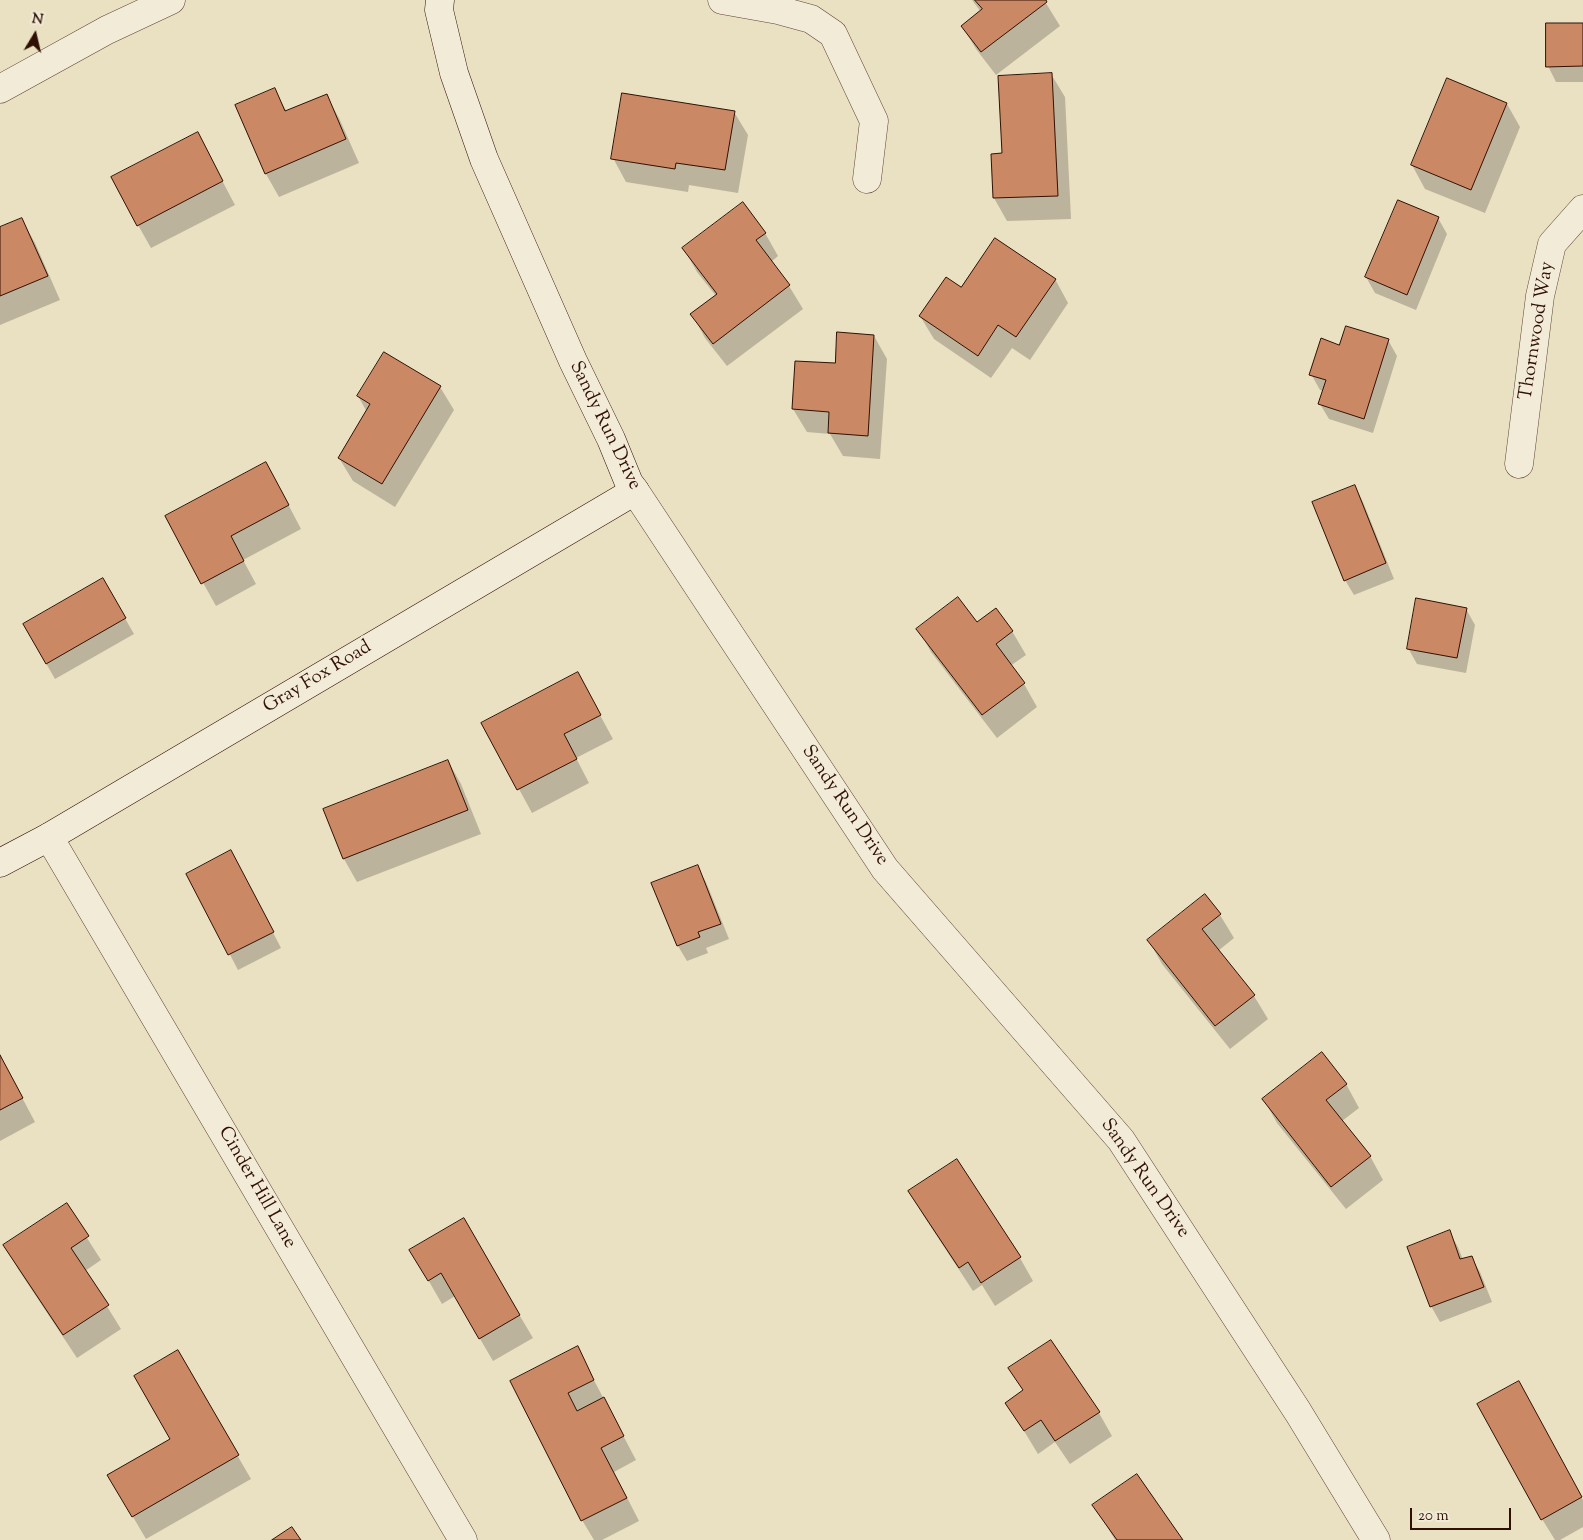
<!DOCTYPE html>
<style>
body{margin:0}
#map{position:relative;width:1583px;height:1540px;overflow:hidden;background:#eae0c2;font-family:"Sorts Mill Goudy",serif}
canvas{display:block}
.north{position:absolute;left:10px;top:10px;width:50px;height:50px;-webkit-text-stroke:4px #f1ebd7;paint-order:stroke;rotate:9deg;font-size:14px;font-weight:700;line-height:20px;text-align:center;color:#301003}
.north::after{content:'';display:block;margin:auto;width:18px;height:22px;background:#301003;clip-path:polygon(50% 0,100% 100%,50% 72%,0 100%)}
.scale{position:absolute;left:1410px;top:1508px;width:101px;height:22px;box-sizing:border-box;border:2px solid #301003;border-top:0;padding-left:6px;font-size:15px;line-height:18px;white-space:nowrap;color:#301003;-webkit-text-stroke:4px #f1ebd7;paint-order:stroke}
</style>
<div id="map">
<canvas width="1583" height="1540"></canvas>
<div class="north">N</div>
<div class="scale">20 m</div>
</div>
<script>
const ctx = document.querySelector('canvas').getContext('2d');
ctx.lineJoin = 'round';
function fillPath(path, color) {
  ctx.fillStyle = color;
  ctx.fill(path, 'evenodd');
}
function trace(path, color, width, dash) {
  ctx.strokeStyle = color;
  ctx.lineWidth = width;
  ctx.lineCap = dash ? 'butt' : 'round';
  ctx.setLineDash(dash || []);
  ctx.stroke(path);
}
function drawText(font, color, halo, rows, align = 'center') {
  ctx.font = font + ' "Sorts Mill Goudy",serif';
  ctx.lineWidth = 4.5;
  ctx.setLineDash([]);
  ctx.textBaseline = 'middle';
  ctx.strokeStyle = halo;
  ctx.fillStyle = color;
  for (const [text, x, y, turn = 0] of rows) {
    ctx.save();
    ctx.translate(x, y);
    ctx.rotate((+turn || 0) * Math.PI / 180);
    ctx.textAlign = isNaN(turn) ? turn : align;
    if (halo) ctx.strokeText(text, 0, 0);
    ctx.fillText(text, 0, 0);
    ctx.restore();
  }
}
fillPath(new Path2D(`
 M 972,0 L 1044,0 L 1060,26 L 996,75 L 976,49 L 962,26 L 981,12 Z
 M 1583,24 L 1583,82 L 1556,82 L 1548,66 Z
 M 1051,74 L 1065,97 L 1071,219 L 1007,221 L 994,198 L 992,155 L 1003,154 Z
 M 1447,79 L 1507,104 L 1520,127 L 1485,213 L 1425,189 L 1412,165 Z
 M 274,89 L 287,112 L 326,95 L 339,118 L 359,163 L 279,197 L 266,174 L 236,105 Z
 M 734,112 L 748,135 L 738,193 L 689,185 L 688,192 L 626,182 L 613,158 Z
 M 197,133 L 235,205 L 151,248 L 138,225 Z
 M 1438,218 L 1447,234 L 1416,310 L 1375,293 L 1366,277 Z
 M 22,220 L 35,243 L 60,300 L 0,325 L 0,229 Z
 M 765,233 L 778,256 L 771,262 L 789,286 L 803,309 L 727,366 L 705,338 L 692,314 L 716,296 L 697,272 L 684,249 Z
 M 1055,279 L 1068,303 L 1030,360 L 1012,348 L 991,378 L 934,339 L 920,316 L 962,289 Z
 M 874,336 L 887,359 L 880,459 L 843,456 L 830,434 L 807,432 L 793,409 L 797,362 L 837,365 Z
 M 1388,340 L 1397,356 L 1373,433 L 1329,419 L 1320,404 L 1324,391 L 1320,390 L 1311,374 L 1340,346 Z
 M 440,387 L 454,410 L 395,507 L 353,481 L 339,458 L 367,412 L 358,396 Z
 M 1355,486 L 1363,502 L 1394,579 L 1354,595 L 1345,580 Z
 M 279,487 L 301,529 L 243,560 L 256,584 L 216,606 L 166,516 Z
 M 103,580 L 134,634 L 55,679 L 24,625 Z
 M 1466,609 L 1475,625 L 1466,673 L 1417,664 L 1408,648 Z
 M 977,624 L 1012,631 L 1026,655 L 1010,666 L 1024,684 L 1037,707 L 997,738 L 931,652 L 918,629 Z
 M 589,695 L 613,739 L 576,758 L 589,783 L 532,813 L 483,723 Z
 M 448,761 L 461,784 L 481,834 L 357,882 L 344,859 Z
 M 239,867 L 281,948 L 238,970 L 188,874 Z
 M 697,867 L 706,882 L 729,939 L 706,948 L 708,953 L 687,961 L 678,946 L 653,884 Z
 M 1205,896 L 1220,915 L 1234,938 L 1218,951 L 1254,996 L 1268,1019 L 1230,1049 L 1162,964 L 1149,941 Z
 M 0,1056 L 35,1122 L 0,1141 Z
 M 1346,1084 L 1359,1108 L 1342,1121 L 1370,1156 L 1383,1180 L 1346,1209 L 1277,1123 L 1264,1100 Z
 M 957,1161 L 1020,1258 L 1033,1281 L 995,1306 L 982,1285 L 973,1291 L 923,1215 L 910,1192 Z
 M 66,1205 L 101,1260 L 85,1271 L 121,1329 L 77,1358 L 18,1269 L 5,1246 Z
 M 463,1220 L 533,1338 L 493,1361 L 455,1296 L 442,1304 L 411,1250 Z
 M 1449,1232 L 1458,1247 L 1463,1260 L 1471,1257 L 1480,1272 L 1492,1302 L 1440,1322 L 1431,1306 Z
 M 577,1348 L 636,1460 L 614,1472 L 639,1521 L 602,1540 L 594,1540 L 582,1520 L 512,1381 Z
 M 177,1352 L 251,1479 L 146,1539 L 109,1476 L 172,1439 Z
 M 1010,1368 L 1099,1413 L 1112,1436 L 1070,1464 L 1055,1442 L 1038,1454 L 1007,1403 L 1024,1392 Z
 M 1531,1406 L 1583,1500 L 1583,1527 L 1560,1540 L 1555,1540 L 1542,1519 Z
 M 1094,1505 L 1181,1540 L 1115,1540 Z`), '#0003');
const building = new Path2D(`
 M 975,0 L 1046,0 L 1047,2 L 981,52 L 961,26 L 982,9 Z
 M 1546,23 L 1583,23 L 1583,66 L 1546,67 Z
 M 1052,73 L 1058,196 L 993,198 L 991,154 L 1002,153 L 998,76 Z
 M 1447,78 L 1507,103 L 1471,190 L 1411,165 Z
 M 275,88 L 285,111 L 327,94 L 346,139 L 265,174 L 235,105 Z
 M 622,93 L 735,111 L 725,170 L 676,163 L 675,169 L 611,159 Z
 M 198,132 L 223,181 L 137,226 L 111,177 Z
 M 1398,200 L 1439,217 L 1407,295 L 1365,277 Z
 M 743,202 L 766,233 L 756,240 L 790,285 L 713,344 L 690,314 L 717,294 L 682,248 Z
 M 22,218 L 48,276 L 0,296 L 0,227 Z
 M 995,238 L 1056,279 L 1016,337 L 998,325 L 978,356 L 919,316 L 946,277 L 961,287 Z
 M 1346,326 L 1389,339 L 1364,419 L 1318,404 L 1326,380 L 1309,375 L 1321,338 L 1339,345 Z
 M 837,332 L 874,335 L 868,436 L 828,433 L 829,412 L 792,409 L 795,361 L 835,363 Z
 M 384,352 L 441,386 L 382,484 L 338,458 L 370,404 L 357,396 Z
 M 266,462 L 289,505 L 231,536 L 244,561 L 201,584 L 165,516 Z
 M 1355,485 L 1386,563 L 1344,581 L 1312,502 Z
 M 103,578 L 126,618 L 46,664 L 23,624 Z
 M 958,597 L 977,622 L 996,608 L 1013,631 L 996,644 L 1025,683 L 982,715 L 916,629 Z
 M 1416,598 L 1467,608 L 1457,658 L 1407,649 Z
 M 578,672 L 601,715 L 564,734 L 577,759 L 517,790 L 481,723 Z
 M 448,760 L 468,810 L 343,859 L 323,809 Z
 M 231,850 L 274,932 L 228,955 L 186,874 Z
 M 698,865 L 721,924 L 698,932 L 700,937 L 677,946 L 651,883 Z
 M 1205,894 L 1221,914 L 1202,929 L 1255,995 L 1215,1026 L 1147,940 Z
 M 1322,1052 L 1347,1084 L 1326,1100 L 1371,1156 L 1331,1187 L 1262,1099 Z
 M 0,1055 L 23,1098 L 0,1110 Z
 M 957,1159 L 1021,1257 L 981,1283 L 968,1262 L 959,1268 L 908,1191 Z
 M 67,1203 L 89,1236 L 71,1248 L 109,1305 L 63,1335 L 3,1245 Z
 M 464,1218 L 520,1315 L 479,1339 L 441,1273 L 428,1281 L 409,1250 Z
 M 1450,1230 L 1460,1259 L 1472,1256 L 1484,1287 L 1430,1307 L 1407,1247 Z
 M 1051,1340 L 1100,1412 L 1055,1441 L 1041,1420 L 1024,1431 L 1005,1403 L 1023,1390 L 1008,1368 Z
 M 578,1346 L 594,1380 L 568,1393 L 577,1411 L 604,1397 L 624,1436 L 601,1448 L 627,1498 L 581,1521 L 510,1381 Z
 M 178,1350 L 239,1455 L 132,1517 L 107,1475 L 170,1439 L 134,1376 Z
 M 1519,1381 L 1582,1497 L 1541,1520 L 1477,1404 Z
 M 1137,1474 L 1183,1540 L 1117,1540 L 1092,1505 Z
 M 292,1527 L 301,1540 L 272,1540 Z`);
fillPath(building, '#cb8864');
trace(building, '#301003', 1);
const street = new Path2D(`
 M 722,0 L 778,10 L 811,19 L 833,34 L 874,121 L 867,179
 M 0,89 L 107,30 L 171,0
 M 1519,464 L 1540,296 L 1552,244 L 1583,209
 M 635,491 L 885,869 L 1121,1140 L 1298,1412 L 1376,1540
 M 49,837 L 463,1540`);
const secondary = new Path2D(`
 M 0,863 L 49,837 L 635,491 L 629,483 L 611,439 L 573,361 L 484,159 L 454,73 L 439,10 L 440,0`);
trace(street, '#5e4433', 29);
trace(secondary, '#301003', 29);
trace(street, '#f1ebd7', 28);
trace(secondary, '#f1ebd7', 28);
drawText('19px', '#301003', '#f1ebd7', [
 ["Thornwood Way",1538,331,-81],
 ["Sandy Run Drive",604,426,64],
 ["Gray Fox Road",318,678,-31],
 ["Sandy Run Drive",844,806,56],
 ["Sandy Run Drive",1144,1179,55],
 ["Cinder Hill Lane",256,1188,60]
]);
</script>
